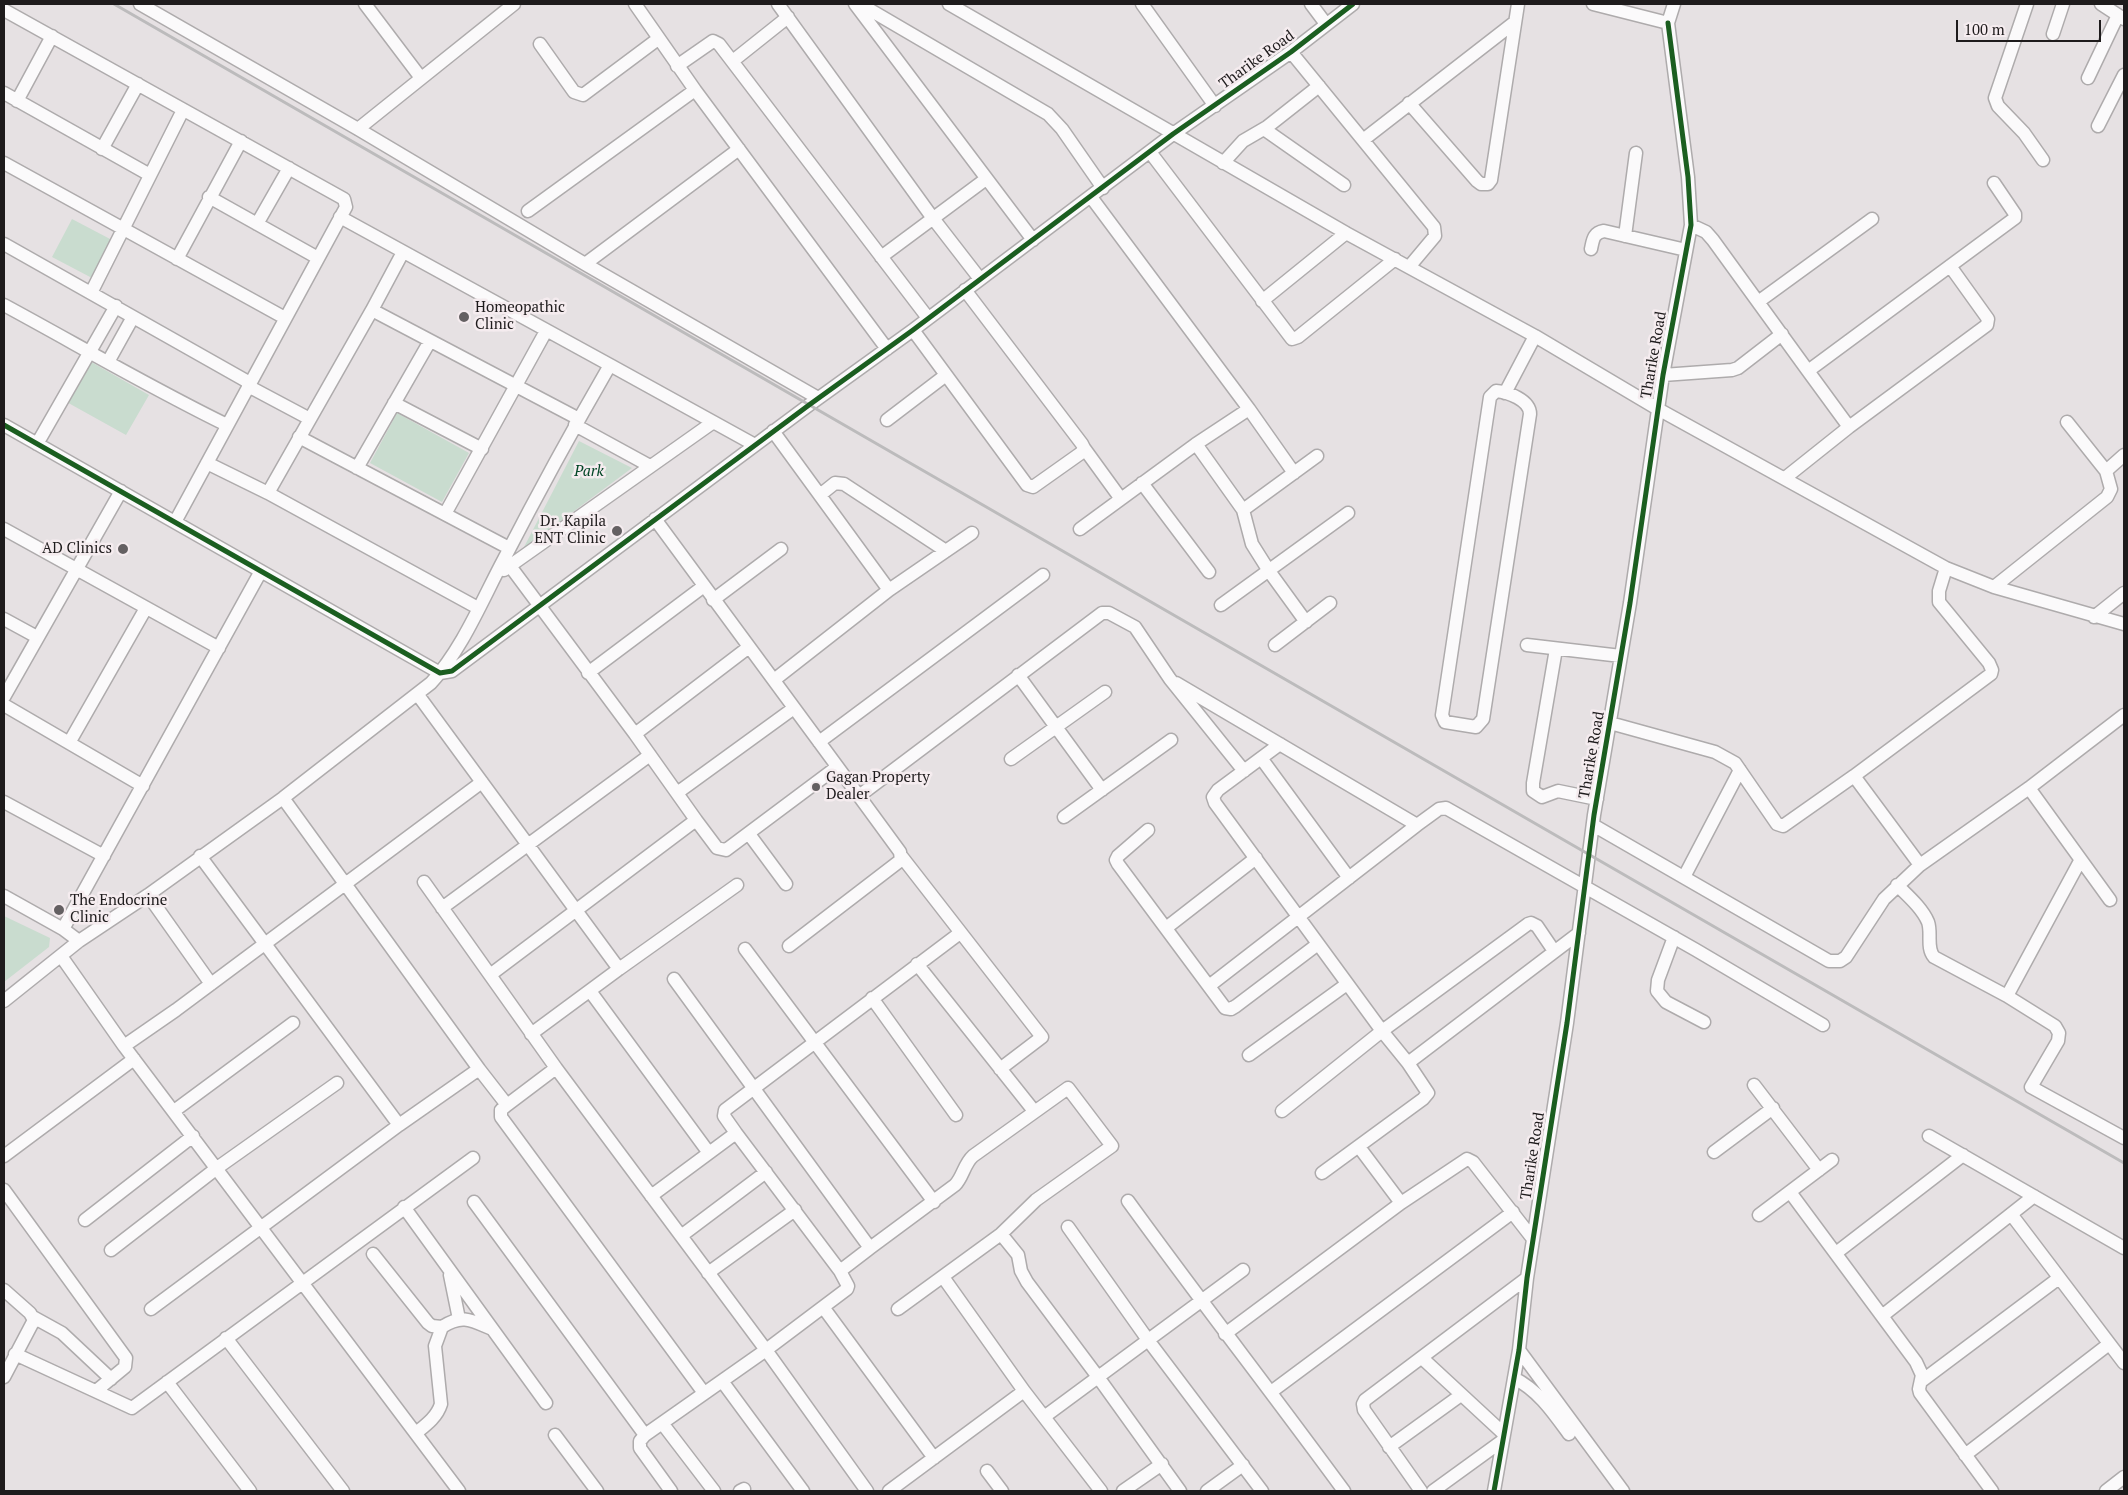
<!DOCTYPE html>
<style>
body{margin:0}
#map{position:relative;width:2128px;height:1495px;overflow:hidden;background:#e6e1e3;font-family:"PT Serif",serif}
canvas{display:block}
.frame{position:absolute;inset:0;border:5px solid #1e1b1c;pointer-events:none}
.scale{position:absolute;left:1956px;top:20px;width:145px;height:22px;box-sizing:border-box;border:2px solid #1e1b1c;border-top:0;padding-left:6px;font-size:15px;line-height:18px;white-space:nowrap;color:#1e1b1c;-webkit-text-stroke:4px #f5ecef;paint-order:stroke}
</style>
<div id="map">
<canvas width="2128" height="1495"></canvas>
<div class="frame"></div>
<div class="scale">100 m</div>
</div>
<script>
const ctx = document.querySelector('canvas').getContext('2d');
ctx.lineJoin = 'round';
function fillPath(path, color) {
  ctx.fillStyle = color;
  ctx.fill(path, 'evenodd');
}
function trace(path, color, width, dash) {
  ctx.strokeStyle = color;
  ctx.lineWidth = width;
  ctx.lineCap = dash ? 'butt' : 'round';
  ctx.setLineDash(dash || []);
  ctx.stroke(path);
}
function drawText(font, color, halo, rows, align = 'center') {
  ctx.font = font + ' "PT Serif",serif';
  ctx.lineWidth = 5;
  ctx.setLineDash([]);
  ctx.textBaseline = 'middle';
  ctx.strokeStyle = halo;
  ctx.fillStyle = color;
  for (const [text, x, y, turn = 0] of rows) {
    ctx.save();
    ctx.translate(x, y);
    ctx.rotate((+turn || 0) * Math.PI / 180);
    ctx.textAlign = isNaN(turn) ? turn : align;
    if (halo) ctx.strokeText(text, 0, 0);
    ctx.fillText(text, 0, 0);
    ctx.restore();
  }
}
fillPath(new Path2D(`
 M 72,219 L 112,240 L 92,278 L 52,257 Z
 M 86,359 L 149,395 L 126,435 L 63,400 Z
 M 397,413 L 469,453 L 442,502 L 370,463 Z
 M 579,441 L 632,468 L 523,549 Z
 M 4,916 L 50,938 L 49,947 L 4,982 Z`), '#c9dccf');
const minor = new Path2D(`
 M 140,4 L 358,129 L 585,264 L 818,398
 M 365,4 L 421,78
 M 635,4 L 695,90
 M 778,4 L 932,217 L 980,279
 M 855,4 L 1033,240
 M 860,4 L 1048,114 L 1062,129 L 1103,188
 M 949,4 L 1346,233 L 1535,336 L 1658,409 L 1946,568 L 1994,587 L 2124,624
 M 1142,4 L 1215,106
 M 1311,4 L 1326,24
 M 1593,4 L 1668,23 L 1674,4
 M 2027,4 L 1995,98 L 1998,106 L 2024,133 L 2043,160
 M 2101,4 L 2124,19
 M 4,10 L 344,199 L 346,207 L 175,522
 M 2053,34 L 2063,4
 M 540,44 L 574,92 L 583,95 L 658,39
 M 1291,52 L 1434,227 L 1435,236 L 1409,267
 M 734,60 L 788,17
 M 677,66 L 713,41 L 719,44 L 928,318
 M 2088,78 L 2118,15
 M 4,93 L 150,175
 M 17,101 L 52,36
 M 1409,103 L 1477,181 L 1481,184 L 1488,184 L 1491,180 L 1518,4
 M 2098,126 L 2124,75
 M 358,129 L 514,4
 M 1264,129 L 1344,185
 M 1363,140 L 1515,22
 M 102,149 L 138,84
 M 1150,152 L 1292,339 L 1298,337 L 1395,259
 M 4,163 L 285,318
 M 1223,163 L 1243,141 L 1267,127 L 1319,86
 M 209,197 L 318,258
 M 1091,197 L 1249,409
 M 528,211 L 695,90 L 887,349
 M 257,224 L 289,168
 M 1691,225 L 1706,232 L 1713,240 L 1808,371
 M 1625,236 L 1636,153
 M 4,244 L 250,383
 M 1591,249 C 1593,240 1593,233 1604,231 L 1686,250
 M 881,257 L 986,179
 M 177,259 L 241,141
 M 585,264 L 739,149
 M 1950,266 L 2015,218 L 2015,214 L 1994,183
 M 91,293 L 183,110
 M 1262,301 L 1346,233
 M 1758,302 L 1872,219
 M 4,305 C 78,345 151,388 227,425
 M 372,310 L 403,252
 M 913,330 L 1027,485 L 1033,487 L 1081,453 L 1084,448 L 1082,444 L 965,290
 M 108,362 L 133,317
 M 610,365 L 755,445
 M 1663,375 L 1732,370 L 1738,368 L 1782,334
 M 248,386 L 310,419
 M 1496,391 C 1508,392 1530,400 1530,414 L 1483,719 L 1476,727 L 1445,722 L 1442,715 L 1490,397 Z
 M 1505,393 L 1535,336
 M 394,403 L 482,449
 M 887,420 L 946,375
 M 2067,422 L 2106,471
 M 4,425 L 440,673 L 452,671 L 809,405 L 913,330 L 1173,134 L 1291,52 L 1353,4
 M 575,425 L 650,466
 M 773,431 L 889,590
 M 299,437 L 509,548
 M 37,444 L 116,306
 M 1196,444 L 1243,510 L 1317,456
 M 1084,448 L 1121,499
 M 207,463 L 268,493 L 372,310 L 579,419
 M 357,468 L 430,341
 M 1785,478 L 1849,427 L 1987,325 L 1988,319 L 1950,266 L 1808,371 L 1849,427
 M 1142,483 L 1209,572
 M 268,493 L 478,608
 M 820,495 L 835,483 L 844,484 L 946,551
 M 1243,510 L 1252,544 L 1269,571 L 1306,622
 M 445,514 L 546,331
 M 655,519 L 859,796
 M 4,529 L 219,648
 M 1080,529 L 1196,444 L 1249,409 L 1294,473
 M 504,570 L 712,423
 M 1994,587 L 2107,497 L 2111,489 L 2106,471 L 2124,455
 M 713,600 L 781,549
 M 1221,605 L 1348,513
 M 2094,617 L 2124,593
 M 4,619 L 37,637
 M 1275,645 L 1330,603
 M 1527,645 L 1621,656
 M 1556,649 L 1533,783 L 1533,791 L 1542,797 L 1558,791 L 1597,799
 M 588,673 L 704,586
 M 1018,675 L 1102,790
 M 774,680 L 889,590 L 972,533
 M 1176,683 L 1417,825
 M 418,695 L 619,969 L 737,885
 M 4,697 L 121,491
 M 4,705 L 143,786
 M 1610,723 L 1715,752 L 1735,763 L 1777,824 L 1783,826 L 1854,776 L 1920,865
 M 635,734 L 749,647
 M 819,742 L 1043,575
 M 69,743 L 146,608
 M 1280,744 L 1218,790 L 1213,797 L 1215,803 L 1382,1031 L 1408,1063 L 1428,1093 L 1423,1099 L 1322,1173
 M 1261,758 L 1349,878
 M 1011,759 L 1105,692
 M 1854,776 L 1991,674 L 1992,670 L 1989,663 L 1939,602 L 1939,591 L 1946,568
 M 2029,788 L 2110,900
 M 677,793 L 794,708
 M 4,802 L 104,856
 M 1064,817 L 1171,740
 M 696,820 L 717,848 L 726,850 L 837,767
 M 1593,825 L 1829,961 L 1840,961 L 1846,957 L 1884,899 L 1920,865 L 2029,788 L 2124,715
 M 1148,830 L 1118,856 L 1116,860 L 1118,864 L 1225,1008 L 1231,1009 L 1236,1006 L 1318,944
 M 749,834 L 786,884
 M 200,856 L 399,1125
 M 902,857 L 1042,1037 L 1000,1069
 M 1684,877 L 1740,770
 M 424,882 L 556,1068 L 507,1105 L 501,1110 L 501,1117 L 704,1393
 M 1897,885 C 1908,896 1922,908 1928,922 C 1932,933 1926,948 1934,957 L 2007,996 L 2055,1026 L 2059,1033 L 2058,1041 L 2031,1087 L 2124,1138
 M 148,895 L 211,984
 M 4,896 L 63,929 L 79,941
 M 442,908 L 650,755
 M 1166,928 L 1256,858
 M 63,929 L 261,571
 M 1674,937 L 1658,980 L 1657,991 L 1666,1002 L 1704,1022
 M 789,946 L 901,860 L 900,852 L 859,796 L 1102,613 L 1109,613 L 1135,627 L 1170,679 L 1244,771
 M 745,949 L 934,1202
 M 61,956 L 124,1046 L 459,1491
 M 917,964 L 1034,1111
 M 490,975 L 696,820 L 635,734 L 510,566
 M 674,979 L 870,1248 L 840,1271
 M 1209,986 L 1417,825 L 1439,809 L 1446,808 L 1696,950 L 1823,1025
 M 590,991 L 709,1153
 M 2007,996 L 2080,861
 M 872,998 L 956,1115
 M 4,1001 L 79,941 L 148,895 L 283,798 L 431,683 C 463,648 482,600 504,559 C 538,493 573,429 610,365 L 340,217
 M 531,1034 L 619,969
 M 124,1046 L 176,1010 L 482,782
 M 1249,1055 L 1347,984
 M 1408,1063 L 1579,933
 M 556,1068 L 766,1350 L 867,1491
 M 479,1069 L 507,1105
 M 1754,1085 L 1819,1170
 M 174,1111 L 293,1023
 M 1282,1111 L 1382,1031 L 1528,924 L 1531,923 L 1537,926 L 1554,951
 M 1929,1136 L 2124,1248
 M 1359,1147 L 1401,1203
 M 1714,1152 L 1773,1108
 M 4,1156 L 134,1059
 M 4,1190 L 126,1358 L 125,1367 L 96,1391
 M 1790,1192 L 1916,1362 L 1922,1375 L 1919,1389 L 1920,1393 L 1992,1491
 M 651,1196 L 736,1133
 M 1128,1201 C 1199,1299 1273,1394 1344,1491
 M 474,1202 L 645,1435 L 766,1350 L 847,1289 L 848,1286 L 840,1271 L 736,1133 L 724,1116 L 725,1110 L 960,933
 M 404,1207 L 546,1403
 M 2011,1214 L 2124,1363
 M 1759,1215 L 1832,1160
 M 85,1220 L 193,1136
 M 1068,1227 L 1148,1340 L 1262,1491
 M 1001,1234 L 1018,1255 L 1021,1271 L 1027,1282 L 1098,1377 L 1180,1491
 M 681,1236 L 766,1172
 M 870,1248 L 955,1185 C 963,1177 964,1164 973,1156 L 1068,1088 L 1112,1146 L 1036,1200 L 1001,1234 L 898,1309
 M 111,1250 L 217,1168 L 337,1083
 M 1836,1253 L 1963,1155
 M 373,1254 L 428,1323 L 432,1326 L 442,1327
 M 708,1273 L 795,1210
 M 450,1275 L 459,1319
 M 943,1277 L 1024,1391
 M 4,1290 L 30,1313 L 34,1320 L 4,1377
 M 823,1307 L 934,1458
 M 151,1309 L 399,1125 L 479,1069 L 283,798
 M 1882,1316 L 2034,1196
 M 33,1317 L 62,1333 L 111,1379
 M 1225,1334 L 1401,1203 L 1467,1159 L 1473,1162 L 1533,1239
 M 226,1338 L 343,1491
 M 1519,1350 L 1623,1491
 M 15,1354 L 132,1408 L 473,1158
 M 1422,1358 L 1503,1433
 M 1514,1378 C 1539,1391 1553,1412 1569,1434
 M 1923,1380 L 2059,1278
 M 722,1381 L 803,1491
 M 167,1382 L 250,1491
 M 1271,1392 L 1513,1212
 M 1044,1417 L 1101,1491
 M 662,1423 L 714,1491
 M 416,1433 C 426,1425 437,1417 441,1404 L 435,1346 L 442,1327 C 462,1314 471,1320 492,1329
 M 555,1435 L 597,1491
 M 645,1435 L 640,1441 L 640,1448 L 671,1491
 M 1389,1447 L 1461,1395
 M 1965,1455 L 2109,1344
 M 987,1471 L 1002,1491
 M 740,1491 L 744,1489
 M 889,1491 L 1024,1391 L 1044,1417 L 1243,1270
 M 1123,1491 L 1162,1464
 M 1207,1491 L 1243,1465
 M 1421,1491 L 1364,1410 L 1363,1404 L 1365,1400 L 1527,1278
 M 1433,1491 L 1502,1441
 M 1494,1491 L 1519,1350 L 1527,1278 L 1567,1023 L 1594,815 L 1630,603 L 1663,375 L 1691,225 L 1688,177 L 1668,23
 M 2106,1491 L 2124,1477`);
trace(minor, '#aeabac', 15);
trace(minor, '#fbfafb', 12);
trace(new Path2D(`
 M 114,4 L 2124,1163`), '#bcbbbc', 3);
trace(new Path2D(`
 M 4,425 L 440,673 L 452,671 L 809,405 L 913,330 L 1173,134 L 1291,52 L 1353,4
 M 1494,1491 L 1519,1350 L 1527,1278 L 1567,1023 L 1594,815 L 1630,603 L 1663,375 L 1691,225 L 1688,177 L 1668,23`), '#1b5e20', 5);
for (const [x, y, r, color] of [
 [464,317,6,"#646062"],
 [617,531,6,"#646062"],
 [123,549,6,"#646062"],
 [816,787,5,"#646062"],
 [59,910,6,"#646062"]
]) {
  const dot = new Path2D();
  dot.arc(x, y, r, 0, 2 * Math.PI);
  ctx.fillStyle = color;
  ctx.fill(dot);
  trace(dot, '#f5ecef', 2);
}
drawText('15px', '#1e1b1c', '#f5ecef', [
 ["Tharike Road",1257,60,-36],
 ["Tharike Road",1654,355,-80],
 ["Tharike Road",1592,755,-80],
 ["Tharike Road",1533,1156,-81]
]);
drawText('15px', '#1e1b1c', '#f5ecef', [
 ["Homeopathic",475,308],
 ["Clinic",475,325],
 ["Dr. Kapila",606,522,"right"],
 ["ENT Clinic",606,539,"right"],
 ["AD Clinics",112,549,"right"],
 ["Gagan Property",826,778],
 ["Dealer",826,795],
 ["The Endocrine",70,901],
 ["Clinic",70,918]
], 'left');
drawText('italic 15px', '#034727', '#f5ecef', [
 ["Park",589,472]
]);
</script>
